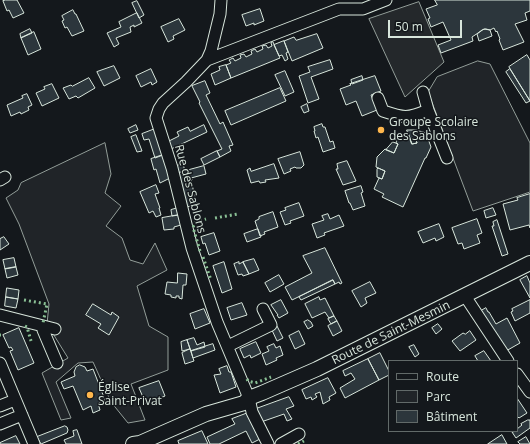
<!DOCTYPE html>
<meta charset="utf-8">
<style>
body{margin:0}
#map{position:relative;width:530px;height:444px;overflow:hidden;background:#14181c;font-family:"Open Sans",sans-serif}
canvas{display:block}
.legend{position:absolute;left:388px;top:360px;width:130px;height:72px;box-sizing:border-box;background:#14181c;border:1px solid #626a69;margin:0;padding:5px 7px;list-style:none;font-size:12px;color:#d8e6dc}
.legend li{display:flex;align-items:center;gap:8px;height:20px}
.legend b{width:20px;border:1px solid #626a69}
.scale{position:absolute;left:388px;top:20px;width:74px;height:18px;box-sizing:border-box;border:2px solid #d8e6dc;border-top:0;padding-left:5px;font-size:12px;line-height:14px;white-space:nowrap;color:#d8e6dc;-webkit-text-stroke:3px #14181c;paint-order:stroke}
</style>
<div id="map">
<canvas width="530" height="444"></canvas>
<ul class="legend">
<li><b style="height:5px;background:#14181c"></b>Route</li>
<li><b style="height:11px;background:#202428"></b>Parc</li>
<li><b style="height:11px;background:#2c363c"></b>Bâtiment</li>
</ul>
<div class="scale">50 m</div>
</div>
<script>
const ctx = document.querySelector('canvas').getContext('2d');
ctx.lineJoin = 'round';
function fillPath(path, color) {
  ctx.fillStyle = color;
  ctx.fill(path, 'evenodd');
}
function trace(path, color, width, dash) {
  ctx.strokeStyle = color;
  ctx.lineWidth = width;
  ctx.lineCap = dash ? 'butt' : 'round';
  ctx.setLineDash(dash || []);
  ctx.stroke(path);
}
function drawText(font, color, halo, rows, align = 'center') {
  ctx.font = font + ' "Open Sans",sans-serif';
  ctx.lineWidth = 3;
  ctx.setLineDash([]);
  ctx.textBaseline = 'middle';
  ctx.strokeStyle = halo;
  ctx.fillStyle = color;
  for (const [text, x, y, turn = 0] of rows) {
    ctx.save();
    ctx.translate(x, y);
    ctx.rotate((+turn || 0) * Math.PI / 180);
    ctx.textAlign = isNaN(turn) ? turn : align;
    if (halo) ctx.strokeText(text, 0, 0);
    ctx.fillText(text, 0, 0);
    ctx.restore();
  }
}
const green = new Path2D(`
 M 478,61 L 490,64 L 530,143 L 530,192 L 473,211 L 428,92 L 437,77 Z
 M 105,143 L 111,174 L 105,193 L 121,206 L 106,226 L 122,238 L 130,260 L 143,264 L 155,243 L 167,270 L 137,286 L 149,326 L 168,337 L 168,370 L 131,384 L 145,420 L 128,423 L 111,402 L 93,362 L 78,363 L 56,382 L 71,418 L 61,420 L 42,373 L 68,358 L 47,324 L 49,304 L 19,224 L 6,198 L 18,190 L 21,183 Z`);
fillPath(green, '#202428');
trace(green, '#939e99', 1);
const parking = new Path2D(`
 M 419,2 L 444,62 L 405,97 L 369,19 Z`);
fillPath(parking, '#24282b');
trace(parking, '#939e99', 1);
const building = new Path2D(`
 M 6,0 L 17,0 L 24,13 L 13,18 L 9,10 L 7,11 L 3,1 Z
 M 435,0 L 530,0 L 530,11 L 525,13 L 527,20 L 515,24 L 524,42 L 503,50 L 499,40 L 500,39 L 497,31 L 496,32 L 494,28 L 490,30 L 484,29 L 472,37 L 473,41 L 441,53 L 438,45 L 451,40 L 443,22 L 431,27 L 428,19 L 430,18 L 426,9 L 437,5 Z
 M 137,1 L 144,15 L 139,18 L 132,3 Z
 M 260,9 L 264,21 L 254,25 L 254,23 L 246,26 L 242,15 Z
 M 73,10 L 75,14 L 76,14 L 84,31 L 72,36 L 67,27 L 65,28 L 62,21 L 64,20 L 62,16 Z
 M 137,13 L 142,23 L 134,27 L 134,25 L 130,27 L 131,32 L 116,38 L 119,44 L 114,47 L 107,33 L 121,27 L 119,22 Z
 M 179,19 L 185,30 L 173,36 L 174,39 L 168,42 L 161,27 Z
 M 30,29 L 32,33 L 21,38 L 20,34 Z
 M 486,29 L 490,30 L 492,36 L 479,41 L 477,34 L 482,30 Z
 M 34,32 L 41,49 L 28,55 L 21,38 Z
 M 317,34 L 323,48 L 292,61 L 284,41 L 294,37 L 296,40 Z
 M 284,41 L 288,52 L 286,53 L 288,59 L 285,61 L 282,55 L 279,56 L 274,45 Z
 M 273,42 L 280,58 L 231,78 L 226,65 L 231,63 L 229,60 L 233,58 L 235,61 L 241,58 L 240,55 L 244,54 L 246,57 L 252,54 L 251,51 L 255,49 L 257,52 L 263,49 L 262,46 L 266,45 L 268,48 L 272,46 L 271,43 Z
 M 527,55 L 530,60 L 530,101 L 509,67 Z
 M 330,60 L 333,69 L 311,77 L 319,99 L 308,103 L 299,76 L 310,72 L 308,67 Z
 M 226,65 L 231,78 L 215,85 L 211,74 L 220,70 L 219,67 Z
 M 114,66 L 120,78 L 104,86 L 97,72 Z
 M 151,69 L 157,82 L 152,85 L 151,82 L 141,87 L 136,76 Z
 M 510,69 L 530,101 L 526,103 L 506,72 Z
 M 285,71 L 294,92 L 285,96 L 275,75 Z
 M 362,76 L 363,80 L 352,84 L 351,80 Z
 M 375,76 L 381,91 L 371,95 L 377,110 L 362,116 L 356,101 L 346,105 L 340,89 L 351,85 L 350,84 Z
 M 89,78 L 95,88 L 78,98 L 76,96 L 69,99 L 63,88 L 71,85 L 72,86 Z
 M 205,81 L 210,93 L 206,95 L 220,124 L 223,122 L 233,145 L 229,146 L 231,151 L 220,157 L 217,151 L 222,149 L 199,103 L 200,102 L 192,86 Z
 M 52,84 L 59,98 L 42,106 L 36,93 L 45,89 L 44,87 Z
 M 280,88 L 286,101 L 231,125 L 225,111 Z
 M 27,94 L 32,105 L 28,107 L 29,110 L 21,114 L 20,112 L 11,116 L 7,105 L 23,98 L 22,96 Z
 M 307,104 L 309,111 L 304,113 L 301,107 Z
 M 322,124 L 323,127 L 325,127 L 330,142 L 333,141 L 335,148 L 323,152 L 318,137 L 316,138 L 314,131 L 315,131 L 314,127 Z
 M 136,125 L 138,130 L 130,133 L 128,129 Z
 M 204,125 L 207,132 L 171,149 L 169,141 L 179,136 L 177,132 L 188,127 L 190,131 Z
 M 155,129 L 163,155 L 155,158 L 149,139 L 144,140 L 142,134 Z
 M 407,130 L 416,130 L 426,133 L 416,140 L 417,143 L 412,144 Z
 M 408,132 L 412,144 L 417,143 L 416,140 L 426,133 L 431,147 L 426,158 L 425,158 L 403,207 L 382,197 L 384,194 L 374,189 L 379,178 L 382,179 L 385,171 L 376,167 L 377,157 L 385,149 L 394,153 L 398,144 L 396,143 L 397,139 L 401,135 Z
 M 136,135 L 142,151 L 137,152 L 131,137 Z
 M 393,142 L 398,144 L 394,153 L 386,150 Z
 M 217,151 L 220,157 L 204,165 L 201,159 Z
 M 300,152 L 304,165 L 301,168 L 296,168 L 295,167 L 290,169 L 291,171 L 284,174 L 278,159 Z
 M 163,155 L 170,178 L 160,183 L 156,169 L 154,170 L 151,159 Z
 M 347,161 L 356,181 L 343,185 L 336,169 L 338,169 L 337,164 Z
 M 183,164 L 185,171 L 178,173 L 176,166 Z
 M 274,164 L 279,178 L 265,180 L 266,182 L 260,183 L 259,181 L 251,183 L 247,170 L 250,168 L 251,171 Z
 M 204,166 L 206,174 L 191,178 L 192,180 L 191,181 L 197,204 L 187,207 L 178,173 Z
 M 378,168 L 385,171 L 382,179 L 377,177 L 377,170 Z
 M 156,185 L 159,193 L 155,194 L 160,208 L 159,208 L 161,215 L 156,217 L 153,211 L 149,213 L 140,192 Z
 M 361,186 L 363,192 L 361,193 L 365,206 L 353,210 L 350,203 L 349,203 L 345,191 Z
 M 530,194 L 530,228 L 529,225 L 510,230 L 503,204 L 518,200 L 517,198 Z
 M 299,203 L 304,216 L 290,221 L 291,223 L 285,225 L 280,212 L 286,210 L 285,208 Z
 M 178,208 L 179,215 L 172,216 L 171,210 Z
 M 493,208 L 496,215 L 486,218 L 484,211 Z
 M 273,212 L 278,227 L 264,232 L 265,234 L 260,236 L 255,221 L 259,219 L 259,217 Z
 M 328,214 L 330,219 L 339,215 L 344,226 L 324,233 L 325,235 L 317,238 L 312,224 L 324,220 L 322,216 Z
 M 179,215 L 181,225 L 174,227 L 174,229 L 164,230 L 162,218 Z
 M 477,219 L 482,233 L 477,235 L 480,243 L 464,249 L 462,243 L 458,244 L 452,228 Z
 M 497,220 L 508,254 L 502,256 L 492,226 L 494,226 L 493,222 Z
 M 439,224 L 444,237 L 436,241 L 435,238 L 423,243 L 418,232 Z
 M 258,229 L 261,237 L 247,242 L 244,234 Z
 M 214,233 L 220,251 L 209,255 L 205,243 L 203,244 L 201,237 Z
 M 4,237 L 9,244 L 0,250 L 0,239 Z
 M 325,248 L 342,283 L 340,284 L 339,282 L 335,284 L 333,280 L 292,300 L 285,287 L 312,273 L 303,256 Z
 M 14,258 L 16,267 L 5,269 L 3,260 Z
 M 254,259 L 259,270 L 249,274 L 243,262 Z
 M 224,262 L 232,289 L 222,293 L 213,266 Z
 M 239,262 L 239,264 L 243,262 L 249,274 L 243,276 L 242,274 L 238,275 L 234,264 Z
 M 16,267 L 18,275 L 7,278 L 5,269 Z
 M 178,273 L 187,274 L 186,285 L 183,285 L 182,299 L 179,298 L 179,296 L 176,296 L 176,298 L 171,297 L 171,295 L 165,294 L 167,282 L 177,283 Z
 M 279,275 L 284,284 L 270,292 L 265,283 Z
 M 527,276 L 530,283 L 530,298 L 520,280 Z
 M 333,280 L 335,284 L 301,300 L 299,297 Z
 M 370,282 L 376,293 L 365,298 L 367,303 L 361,307 L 352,291 Z
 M 7,288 L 19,290 L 18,299 L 6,297 Z
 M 6,297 L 18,299 L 16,308 L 5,306 Z
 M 319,297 L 320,300 L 325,298 L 334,316 L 329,318 L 325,312 L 312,318 L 305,304 Z
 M 281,300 L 288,313 L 279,318 L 277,315 L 278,315 L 271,305 Z
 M 530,300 L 530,313 L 515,321 L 511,312 L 513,311 L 512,309 Z
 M 242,303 L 247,315 L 231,320 L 227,308 Z
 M 93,304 L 111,315 L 112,312 L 119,317 L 109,335 L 98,328 L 101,324 L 86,315 Z
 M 486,308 L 488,312 L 489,312 L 496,324 L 507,318 L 520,343 L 506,351 L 481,311 Z
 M 204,309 L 210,323 L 195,329 L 190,314 Z
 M 334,316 L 337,321 L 331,324 L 328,319 Z
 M 308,320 L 311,322 L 313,326 L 308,329 L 304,322 Z
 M 337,321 L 342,331 L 333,336 L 328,326 Z
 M 438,324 L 442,329 L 436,334 L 432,328 Z
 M 277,326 L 283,338 L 277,341 L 271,328 Z
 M 19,328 L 34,363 L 18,370 L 10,351 L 13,350 L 11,347 L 9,348 L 3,335 Z
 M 299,331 L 305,344 L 295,349 L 289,336 Z
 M 470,331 L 476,340 L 460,351 L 452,341 L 463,333 L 465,334 Z
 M 194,338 L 197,345 L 204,342 L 205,347 L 191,351 L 187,340 Z
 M 187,340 L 190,349 L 182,351 L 181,342 Z
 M 256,342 L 261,353 L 251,358 L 250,355 L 244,358 L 240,349 Z
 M 213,344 L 215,350 L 193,358 L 191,351 Z
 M 274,344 L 276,348 L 280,346 L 283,355 L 276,358 L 277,360 L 266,365 L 262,354 L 269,351 L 267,347 Z
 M 414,345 L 419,354 L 415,357 L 409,347 Z
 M 190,349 L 194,361 L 185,364 L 182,353 Z
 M 484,351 L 491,361 L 478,361 L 475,356 Z
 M 380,353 L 389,371 L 389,375 L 379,380 L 368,359 Z
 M 368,359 L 379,380 L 345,398 L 340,388 L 355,379 L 351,373 L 345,376 L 343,371 Z
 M 80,365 L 85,367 L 87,371 L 93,369 L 105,400 L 98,403 L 100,410 L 93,413 L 91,406 L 83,410 L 73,386 L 64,389 L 61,382 L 75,376 L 74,372 L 76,367 Z
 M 227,366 L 229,372 L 231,372 L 236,387 L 220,393 L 214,375 L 221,374 L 219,369 Z
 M 328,378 L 336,393 L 329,397 L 330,400 L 323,404 L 320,392 L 315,394 L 317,397 L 312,400 L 311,397 L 306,399 L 302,390 Z
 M 159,381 L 165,396 L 146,404 L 139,388 Z
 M 289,397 L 294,406 L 286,409 L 292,419 L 287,421 L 284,414 L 261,422 L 256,409 Z
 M 517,398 L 527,413 L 519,418 L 517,416 Z
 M 248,413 L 260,439 L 252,443 L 246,431 L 219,444 L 210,444 L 207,437 L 235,424 L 232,419 Z
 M 528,420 L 530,420 L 530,428 L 516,438 L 512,432 L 517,431 L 517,429 L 522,425 L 521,424 Z
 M 65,426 L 67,427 L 68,430 L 67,433 L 41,444 L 37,437 Z
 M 77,430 L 82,444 L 66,444 L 64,440 L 74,436 L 73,431 Z
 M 202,431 L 208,444 L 179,444 L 178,441 Z
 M 502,435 L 507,444 L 488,444 Z
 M 16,436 L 20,444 L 0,444 L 0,443 Z
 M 526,437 L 530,444 L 520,444 L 518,442 Z`);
fillPath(building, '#2c363c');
trace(building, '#d8e6dc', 1);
const minor = new Path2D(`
 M 221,0 L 220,14 L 211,51 L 207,60 L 186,82 L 163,103 L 159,109 L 156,118 L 172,168 L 192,248 L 217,322 L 249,398 L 252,412 L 268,444
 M 207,60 L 339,9 L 363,9 L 386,0
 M 423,92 L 428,110 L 447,158
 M 378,98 L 383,111 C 404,118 407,119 428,110
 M 0,180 L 5,177
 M 465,296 L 508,361
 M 0,315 L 55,329
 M 45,327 L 43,330 L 57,363
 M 228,346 L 271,325 L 263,309
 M 0,363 L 34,444
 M 517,374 L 530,392
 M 0,406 L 15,400
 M 0,424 L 22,415
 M 281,444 L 299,434`);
const major = new Path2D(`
 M 133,444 L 140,443 L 206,414 L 244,403 L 249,398 L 262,393 L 317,369 L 530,263`);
trace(minor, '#d8e6dc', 13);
trace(major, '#d8e6dc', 16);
trace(minor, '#14181c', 11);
trace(major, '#14181c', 14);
trace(new Path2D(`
 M 215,218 L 238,214
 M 200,251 L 193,227 L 196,222 L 206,219
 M 203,257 L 211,280
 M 24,300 L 47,304 L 43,323
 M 25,326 L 27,327 L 31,341
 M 0,335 L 1,335
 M 247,379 L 248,381 L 255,383 L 271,377
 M 298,444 L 304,441`), '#8ac095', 3, [2, 3]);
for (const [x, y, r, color] of [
 [381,130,4,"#ffb74d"],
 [90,395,4,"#ffb74d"]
]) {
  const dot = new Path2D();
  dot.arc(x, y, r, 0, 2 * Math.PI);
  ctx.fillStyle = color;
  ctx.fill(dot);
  trace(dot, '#14181c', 1.5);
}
drawText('12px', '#d8e6dc', '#14181c', [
 ["Groupe Scolaire",389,123],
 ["des Sablons",389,137],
 ["Église",98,388],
 ["Saint-Privat",98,402]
], 'left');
drawText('12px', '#d8e6dc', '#14181c', [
 ["Rue des Sablons",190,189,75],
 ["Route de Saint-Mesmin",391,333,-26]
]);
</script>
